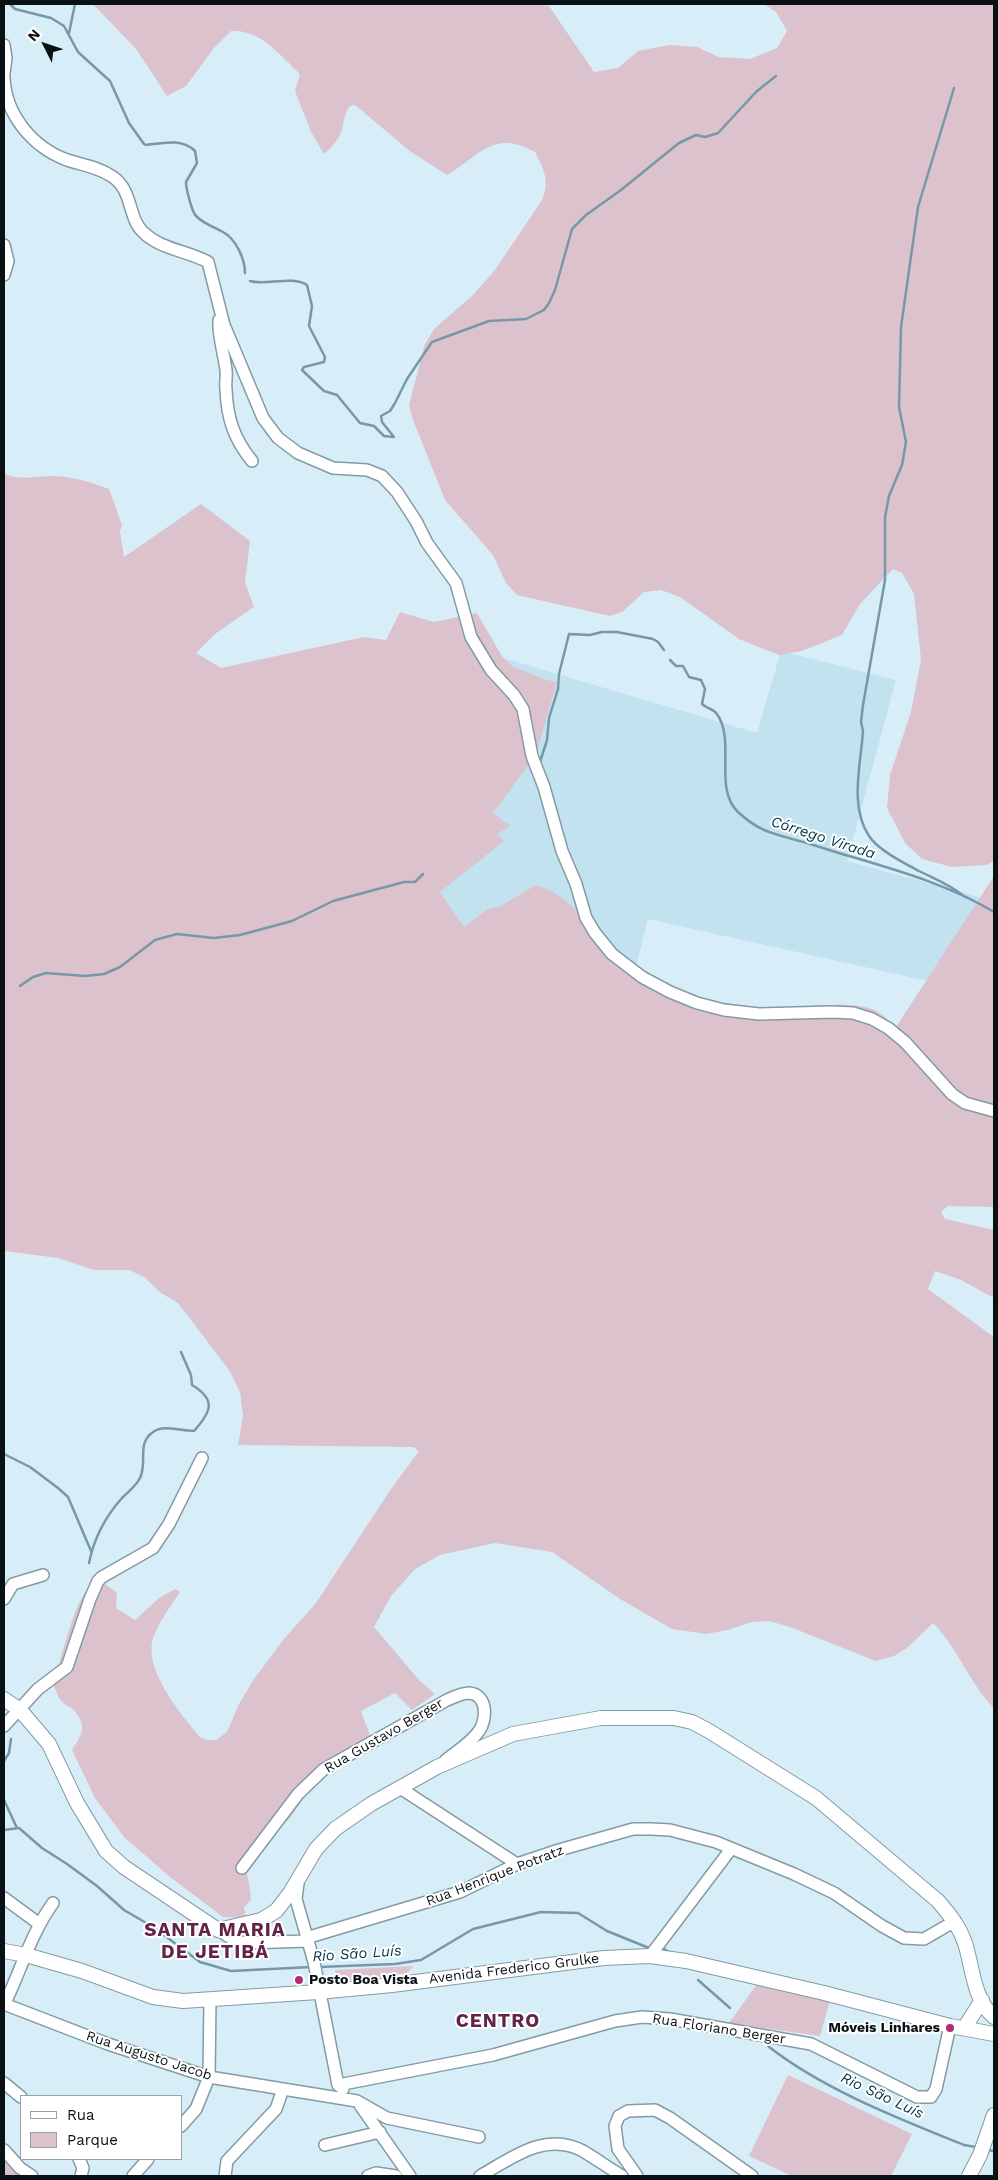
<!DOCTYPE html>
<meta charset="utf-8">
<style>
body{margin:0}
#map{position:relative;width:998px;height:2180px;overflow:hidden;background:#d7eef9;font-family:"Work Sans",sans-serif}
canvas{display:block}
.frame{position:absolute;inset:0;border:5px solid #091114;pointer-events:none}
.legend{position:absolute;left:20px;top:2095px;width:162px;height:65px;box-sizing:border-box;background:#fff;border:1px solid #9da0a1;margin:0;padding:6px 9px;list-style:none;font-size:15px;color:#091114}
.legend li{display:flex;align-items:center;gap:10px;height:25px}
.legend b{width:25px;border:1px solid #9da0a1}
.north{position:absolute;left:20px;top:20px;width:50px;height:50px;-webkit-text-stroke:4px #fff;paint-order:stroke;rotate:311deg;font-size:14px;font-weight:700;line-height:20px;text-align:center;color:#091114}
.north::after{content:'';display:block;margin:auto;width:18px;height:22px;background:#091114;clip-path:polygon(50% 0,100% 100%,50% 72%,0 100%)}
</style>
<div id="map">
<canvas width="998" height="2180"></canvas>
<div class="frame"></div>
<ul class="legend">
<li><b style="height:6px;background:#fff"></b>Rua</li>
<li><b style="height:14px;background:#dcc2cc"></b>Parque</li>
</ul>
<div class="north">N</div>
</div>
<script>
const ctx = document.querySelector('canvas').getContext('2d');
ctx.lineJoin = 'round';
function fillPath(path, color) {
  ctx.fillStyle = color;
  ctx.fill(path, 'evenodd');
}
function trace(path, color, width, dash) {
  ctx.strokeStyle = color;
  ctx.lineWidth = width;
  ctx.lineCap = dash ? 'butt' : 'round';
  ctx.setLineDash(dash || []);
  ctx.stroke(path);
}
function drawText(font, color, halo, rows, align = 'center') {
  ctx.font = font + ' "Work Sans",sans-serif';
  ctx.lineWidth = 4;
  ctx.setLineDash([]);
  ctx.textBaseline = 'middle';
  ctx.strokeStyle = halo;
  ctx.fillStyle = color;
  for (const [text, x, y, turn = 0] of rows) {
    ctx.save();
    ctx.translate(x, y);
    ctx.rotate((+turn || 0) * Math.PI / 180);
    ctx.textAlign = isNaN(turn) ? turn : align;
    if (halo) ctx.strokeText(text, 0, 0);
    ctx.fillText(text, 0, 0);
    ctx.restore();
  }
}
fillPath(new Path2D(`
 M 781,651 L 896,680 L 847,861 L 994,901 L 973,991 L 648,919 L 633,979 L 413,919 L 500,657 L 757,733 Z`), '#c3e2f0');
fillPath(new Path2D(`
 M 93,4 L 536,4 L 549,6 L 594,72 L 618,68 L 638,51 L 669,45 L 697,47 L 719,57 L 750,59 L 777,48 L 787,31 L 776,12 L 764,4 L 994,4 L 994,861 L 986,865 L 952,867 L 922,859 L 905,843 L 887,808 L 890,775 L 911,712 L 921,660 L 914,594 L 902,573 L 893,569 L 860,604 L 842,635 L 802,651 L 779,655 L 739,639 L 680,597 L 661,590 L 644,592 L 622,612 L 610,616 L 517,595 L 506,583 L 493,555 L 445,500 L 413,420 L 409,405 L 425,344 L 434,329 L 473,295 L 495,270 L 542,200 C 550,181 544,169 535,152 C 493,129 481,155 447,175 L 411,152 L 355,105 L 350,106 C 344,114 344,121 342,130 C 339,139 331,148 324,154 L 311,132 L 295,91 L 300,74 C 280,55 260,29 231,31 L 214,48 L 186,86 L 167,96 L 136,49 Z
 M 4,473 C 17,482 39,475 55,476 C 74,477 91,482 109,489 L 122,525 L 120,532 L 124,557 L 201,504 L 250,541 L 245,582 L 254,607 L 215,634 L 196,653 L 221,668 L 364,637 L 386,640 L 400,612 L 434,622 L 477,613 L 503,658 L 512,666 L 546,680 L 557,682 L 536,755 L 493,813 L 510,826 L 498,834 L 504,841 L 440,892 L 464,927 L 488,909 L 499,907 L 536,885 C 569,894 587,924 609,948 C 623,962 665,987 683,993 C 708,1001 744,1007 769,1008 C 797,1009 855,998 878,1012 C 885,1016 890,1022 896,1027 L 994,876 L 994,1207 L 948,1206 L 941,1212 L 945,1219 L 994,1230 L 994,1296 L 992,1297 L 961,1280 L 935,1271 L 928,1289 L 994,1337 L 994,1708 C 969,1683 958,1648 933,1623 L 907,1648 L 894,1656 L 876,1661 L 790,1627 L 769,1621 L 752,1622 L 728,1630 L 706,1634 L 672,1629 L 620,1599 L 552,1552 L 495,1543 L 440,1555 L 415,1569 L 391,1596 L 374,1627 L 419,1680 L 435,1694 L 412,1710 L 395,1693 L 361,1711 L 372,1741 L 318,1778 L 289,1819 L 268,1841 L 261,1853 L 247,1852 C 243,1868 251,1884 251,1900 L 244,1907 L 246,1918 L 223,1917 L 170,1877 L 124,1837 L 95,1798 L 72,1750 C 83,1734 88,1723 71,1708 C 68,1706 64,1704 61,1701 C 57,1695 54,1687 52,1679 C 58,1672 59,1662 62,1653 C 70,1629 77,1594 98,1579 L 117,1593 L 116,1608 L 135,1620 L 159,1598 L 175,1589 L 180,1592 C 171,1606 160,1620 154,1636 C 141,1667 181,1714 200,1737 L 206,1740 L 216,1740 L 227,1732 L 238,1706 L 254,1679 L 284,1639 L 316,1603 L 391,1489 L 419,1451 L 413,1447 L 238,1445 L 243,1416 L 240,1392 L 229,1370 L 178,1303 L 161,1293 L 144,1277 L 129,1270 L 94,1270 L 58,1258 L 4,1251 Z
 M 413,1966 L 408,1973 L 338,1983 L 335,1970 Z
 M 760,1980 L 831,1997 L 820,2036 L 729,2023 Z
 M 788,2075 L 912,2134 L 891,2176 L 792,2176 L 749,2156 Z
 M 4,2145 L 15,2152 L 26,2176 L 4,2176 Z`), '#dcc2cc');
trace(new Path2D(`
 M 10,4 L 15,9 L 51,18 L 64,26 L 78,52 L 110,81 L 129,123 L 144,144 L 146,145 C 163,143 182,138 195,151 L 197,163 L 186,182 C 186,189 192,212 196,216 C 204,224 214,227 223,232 C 236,239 245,259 245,273
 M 69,33 L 75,4
 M 954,88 L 918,207 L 901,327 L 899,407 L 906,442 L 902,465 L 889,496 L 885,517 L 885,580 L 863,705 L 861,722 L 863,731 C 861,764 849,806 869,836 C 878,850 904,863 919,871 C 935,879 951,885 965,897
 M 250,281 C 265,286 293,275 307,285 L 312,306 L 309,326 L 325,357 L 324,362 L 304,367 L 302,370 L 324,391 L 337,395 L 360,423 L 374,426 L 384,436 L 393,437
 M 394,437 L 382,422 L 381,416 L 390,411 L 395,403 L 407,379 L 432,342 L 489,321 L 526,319 L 544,310 L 549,303 L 555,290 L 572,229 L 586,215 L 621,190 L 679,143 L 696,135 L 705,137 L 718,133 L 757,91 L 776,76
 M 670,660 L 676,666 L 683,666 L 689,677 L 701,680 L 705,689 L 702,704 C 707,709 713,708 717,714 C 736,741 713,788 738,812 C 764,836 779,834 810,844 C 871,864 938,878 994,912
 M 540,762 L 547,740 L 549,718 L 558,689 L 559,674 L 569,634 L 590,635 L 602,632 L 617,632 L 653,639 L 658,642 L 664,650
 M 20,986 L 33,977 L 46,973 L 85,976 L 104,974 L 120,967 L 155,940 L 177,934 L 214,938 L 240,935 L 292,921 L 333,901 L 404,882 L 415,882 L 423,874
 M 4,1454 L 30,1467 L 58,1488 L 68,1497 L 91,1551
 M 89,1563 C 94,1538 105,1517 122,1498 C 128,1492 136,1486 140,1478 C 148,1462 136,1444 153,1432 C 163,1424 180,1431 194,1431 C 211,1412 217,1400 192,1385 L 191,1375 L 181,1352
 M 4,1761 L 9,1753 L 11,1739
 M 4,1800 L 17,1828
 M 4,1830 L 19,1828 L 42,1848 L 67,1864 L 97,1886 L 124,1910 L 153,1927 L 200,1962 L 231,1971 L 311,1967
 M 664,1949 L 671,1953
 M 319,1967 L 395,1964 L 421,1960 L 473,1929 L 541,1912 L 578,1913 L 607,1931 L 649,1948
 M 698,1980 L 730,2008
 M 768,2046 C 822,2089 900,2119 964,2145 L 976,2147
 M 987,2150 L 994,2151`), '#7698a8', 2.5);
const minor = new Path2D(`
 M 4,45 L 6,58 L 4,73
 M 4,77 C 5,114 32,147 67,160 C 82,165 99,167 113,177 C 133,191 128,218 143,232 C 160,249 188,251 208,262 L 224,325 L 263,418 L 278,438 L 298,453 L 333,468 L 367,470 L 382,476 L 397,492 L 416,521 L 427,543 L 456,583 L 471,637 L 491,670 L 514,695 L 523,709 L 532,756 L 544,787 L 562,851 L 576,884 L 586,918 L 595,933 L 612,954 L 642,977 L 670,992 L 697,1003 L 724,1010 L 759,1014 L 832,1012 L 853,1013 L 872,1019 L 888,1028 L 905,1042 L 952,1094 L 965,1103 L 994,1111
 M 4,245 L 8,261 L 4,275
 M 219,320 C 218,337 224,353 226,370 C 227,376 225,383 226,389 C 227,418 234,439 252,461
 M 4,1599 L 13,1584 L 43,1575
 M 4,1726 L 38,1689 L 67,1667 L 90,1599 L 98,1581 L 102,1577 L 153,1548 L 169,1524 L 202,1458
 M 400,1788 L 517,1864
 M 242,1868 L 298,1794 L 324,1769 L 447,1700 C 454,1697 462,1693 469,1693 C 488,1694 487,1720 479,1731 C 471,1743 457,1751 446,1760
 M 298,1883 L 296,1899 L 314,1962 L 338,2085 L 343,2089
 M 4,1898 L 38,1923
 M 218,1930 L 236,1941 L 246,1943 L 307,1941
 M 306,1938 L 460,1892 L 517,1864 L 559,1850 L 633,1829 L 651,1829 L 670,1830 L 716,1842 L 794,1874 L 834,1893 L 882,1926 L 904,1938 L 924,1939 L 955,1921
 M 650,1956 L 731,1849
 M 4,2004 L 108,2044 L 209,2077 L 357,2101 L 387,2118 L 479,2137
 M 4,2005 C 21,1971 30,1935 53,1903
 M 4,2083 L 21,2097
 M 338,2085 L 493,2055 L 615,2021 L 642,2017 L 670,2019 L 811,2044 L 917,2097 L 931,2097 L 936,2089 L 950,2026
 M 360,2105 L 410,2176
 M 181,2126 L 196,2109 L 209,2077 L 210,1999
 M 325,2145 L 380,2132
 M 4,2150 L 20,2168 L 32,2176
 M 79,2159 L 83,2168 L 81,2176
 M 133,2176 L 148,2159
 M 225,2176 L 227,2161 L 276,2109 L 283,2089
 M 368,2176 L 376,2173 L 396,2176
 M 480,2176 C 512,2158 545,2131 583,2151 C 596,2159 609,2168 622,2176
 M 637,2176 L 618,2149 L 615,2126 L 619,2116 L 628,2111 L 655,2110 L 670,2118 L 752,2176`);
const major = new Path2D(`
 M 4,1699 L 20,1710 L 49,1744 L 77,1803 L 106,1851 L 124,1867 L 218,1930 L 261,1920 L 276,1911 L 290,1893 L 316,1849 L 335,1829 L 371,1804 L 437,1767 L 513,1734 L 601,1718 L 674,1718 L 692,1722 L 709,1731 L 816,1798 L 938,1901 C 950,1915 959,1926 965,1943 C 973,1968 973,1999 994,2017
 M 4,1951 L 26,1955 L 82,1971 L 153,1997 L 183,2001 L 318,1992 L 392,1985 L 604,1958 L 650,1956 L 686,1961 L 824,1993 L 950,2026 L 994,2034
 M 965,2027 L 982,2000
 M 969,2176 L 980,2155 L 994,2115`);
trace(minor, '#849aa4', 14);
trace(major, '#849aa4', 16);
trace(minor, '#fff', 11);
trace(major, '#fff', 14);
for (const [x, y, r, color] of [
 [299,1980,5,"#af2b74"],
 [950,2028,5,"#af2b74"]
]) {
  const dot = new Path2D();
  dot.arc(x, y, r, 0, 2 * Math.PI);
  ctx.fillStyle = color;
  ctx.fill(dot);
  trace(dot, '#fff', 2);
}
drawText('14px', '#091114', '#fff', [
 ["Rua Gustavo Berger",384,1736,-30],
 ["Rua Henrique Potratz",495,1876,-21],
 ["Avenida Frederico Grulke",514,1969,-7],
 ["Rua Floriano Berger",719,2029,9],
 ["Rua Augusto Jacob",149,2056,18]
]);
drawText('bold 14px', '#091114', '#fff', [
 ["Posto Boa Vista",309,1980],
 ["Móveis Linhares",940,2028,"right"]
], 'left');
drawText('italic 15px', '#003547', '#fff', [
 ["Córrego Virada",823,838,18],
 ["Rio São Luís",357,1954,-4],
 ["Rio São Luís",882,2096,25]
]);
ctx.letterSpacing = '1px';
drawText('bold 19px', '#632344', '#fff', [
 ["SANTA MARIA",215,1930],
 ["DE JETIBÁ",215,1952],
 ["CENTRO",498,2021]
]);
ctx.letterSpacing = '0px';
</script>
